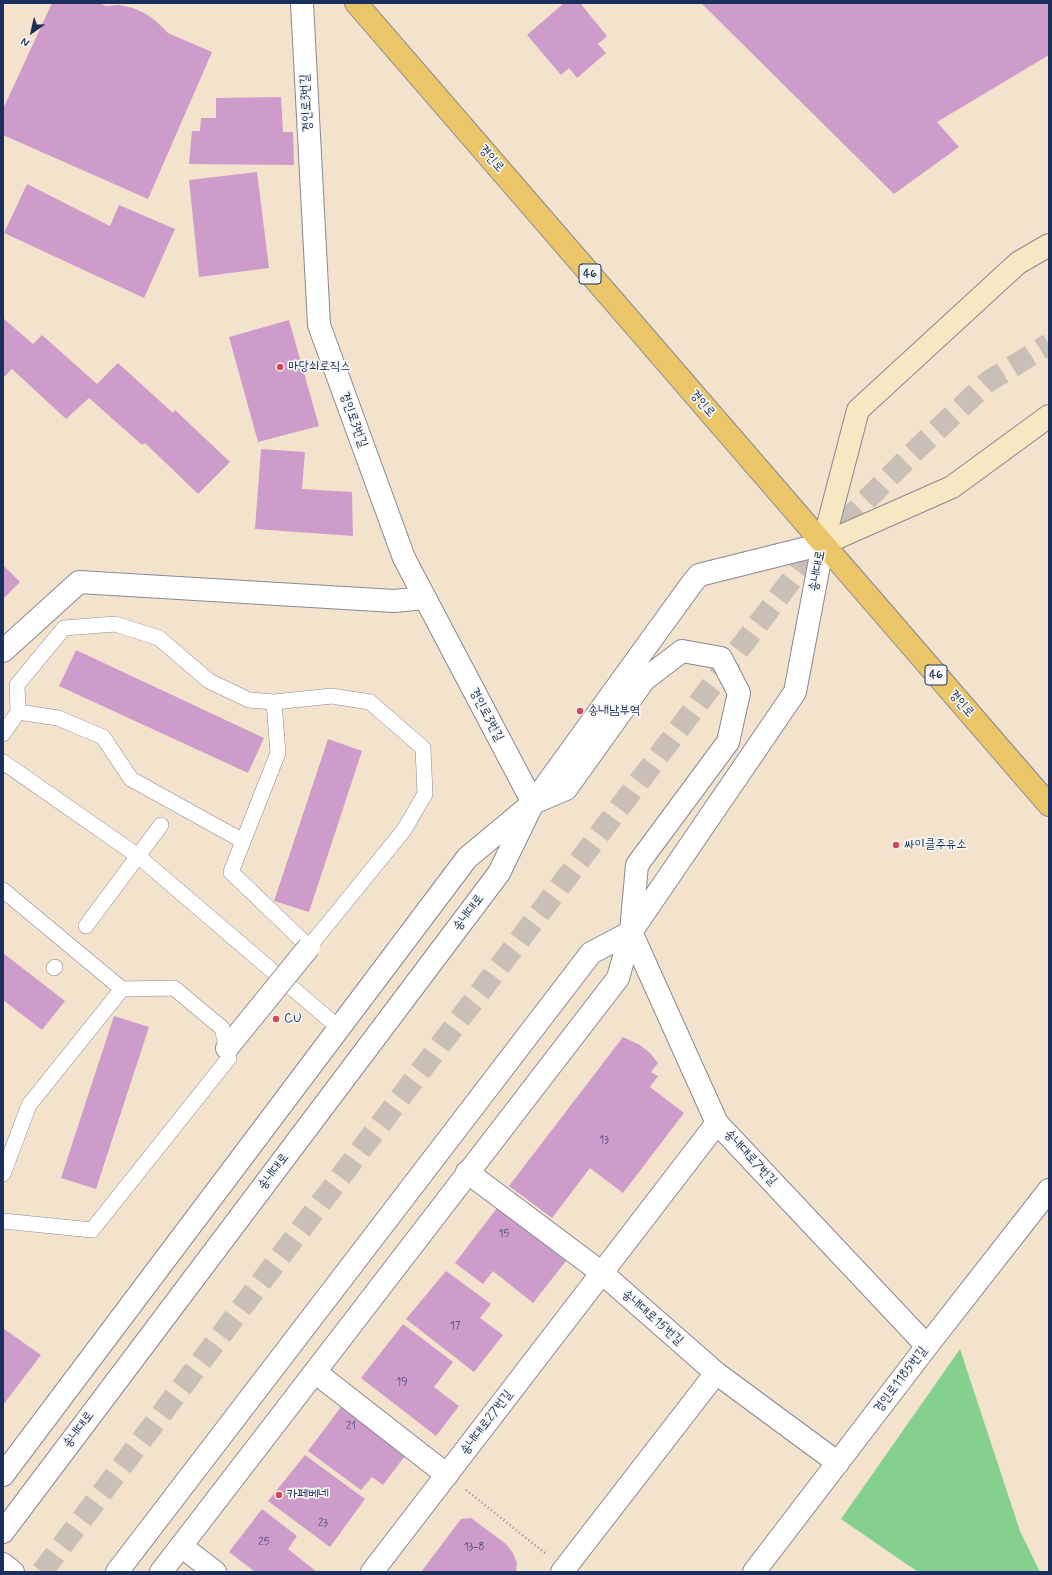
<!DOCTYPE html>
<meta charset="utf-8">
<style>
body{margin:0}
#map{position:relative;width:1052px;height:1575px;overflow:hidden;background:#f4e3cc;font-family:Mynerve,sans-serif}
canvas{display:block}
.frame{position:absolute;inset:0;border:4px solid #1b2f5e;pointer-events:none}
.north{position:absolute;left:12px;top:12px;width:40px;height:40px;-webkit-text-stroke:3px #f6f6f2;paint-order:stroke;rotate:214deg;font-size:11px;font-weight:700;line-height:16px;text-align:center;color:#1b2f5e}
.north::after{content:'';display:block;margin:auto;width:14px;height:18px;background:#1b2f5e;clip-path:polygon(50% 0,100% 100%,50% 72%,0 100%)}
</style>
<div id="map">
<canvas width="1052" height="1575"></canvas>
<div class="frame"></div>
<div class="north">N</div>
</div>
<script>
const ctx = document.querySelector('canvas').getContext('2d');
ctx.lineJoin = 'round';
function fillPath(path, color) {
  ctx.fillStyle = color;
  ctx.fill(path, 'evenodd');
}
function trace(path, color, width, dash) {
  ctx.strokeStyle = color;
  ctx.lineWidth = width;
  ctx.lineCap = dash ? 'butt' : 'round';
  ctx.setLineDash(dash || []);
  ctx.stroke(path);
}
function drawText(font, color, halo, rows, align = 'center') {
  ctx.font = font + ' Mynerve,"Poor Story",sans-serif';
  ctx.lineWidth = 3.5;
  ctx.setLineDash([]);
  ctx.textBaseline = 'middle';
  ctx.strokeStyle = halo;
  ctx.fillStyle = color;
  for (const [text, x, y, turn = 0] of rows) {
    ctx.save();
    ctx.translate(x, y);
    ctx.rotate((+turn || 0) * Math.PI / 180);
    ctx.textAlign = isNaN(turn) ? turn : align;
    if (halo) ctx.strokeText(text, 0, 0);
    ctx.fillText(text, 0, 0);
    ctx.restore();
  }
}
fillPath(new Path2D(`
 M 960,1349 L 1020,1531 L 1040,1572 L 918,1572 L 841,1519 Z`), '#84d18f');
fillPath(new Path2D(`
 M 52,3 L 99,3 L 106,6 L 119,5 L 133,8 L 146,14 L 156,21 L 168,33 L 212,52 L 148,199 L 3,135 L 3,109 Z
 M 564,3 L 580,3 L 607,36 L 598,44 L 606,53 L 577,78 L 569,68 L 561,75 L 527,35 Z
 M 701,3 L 1049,3 L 1049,55 L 937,122 L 959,147 L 894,194 Z
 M 281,97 L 283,132 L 293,132 L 294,165 L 189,164 L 192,131 L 200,131 L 201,118 L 216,118 L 216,98 Z
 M 257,172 L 269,268 L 199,277 L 189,180 Z
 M 27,184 L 110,226 L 119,205 L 175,229 L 144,298 L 4,233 Z
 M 3,318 L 33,344 L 42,335 L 97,384 L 118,363 L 173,413 L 175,410 L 230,462 L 198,494 L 145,443 L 142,445 L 89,398 L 66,419 L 12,369 L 4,377 L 3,376 Z
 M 289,320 L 319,426 L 258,442 L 229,337 Z
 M 261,449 L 305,452 L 302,489 L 352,492 L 353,536 L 255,529 Z
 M 3,565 L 20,582 L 3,599 Z
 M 76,650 L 264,738 L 248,773 L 59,686 Z
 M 328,739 L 362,751 L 309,912 L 274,901 Z
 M 3,953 L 65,1001 L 42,1030 L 3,1000 Z
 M 114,1016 L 149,1027 L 96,1189 L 61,1178 Z
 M 623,1037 L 640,1045 L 650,1053 L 658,1063 L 651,1072 L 658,1076 L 650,1087 L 684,1113 L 623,1193 L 590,1168 L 552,1218 L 509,1186 Z
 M 497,1208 L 566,1261 L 533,1303 L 493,1271 L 483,1284 L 455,1263 Z
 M 446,1271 L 491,1304 L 480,1318 L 503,1335 L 474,1372 L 406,1319 Z
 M 403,1324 L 453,1362 L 434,1387 L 459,1406 L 436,1436 L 361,1378 Z
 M 4,1329 L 41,1355 L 3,1405 L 3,1330 Z
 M 344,1403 L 408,1452 L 383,1485 L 372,1477 L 361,1490 L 308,1451 Z
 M 305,1455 L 365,1499 L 330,1547 L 268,1501 Z
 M 262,1509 L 297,1536 L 288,1549 L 317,1572 L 255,1572 L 229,1552 Z
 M 471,1518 L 506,1544 L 513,1553 L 517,1563 L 516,1572 L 421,1572 L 461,1519 Z`), '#cd9ccb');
trace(new Path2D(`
 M 42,1572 L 805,562 L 919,447 L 989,381 L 1049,344`), '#c9bfb6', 22, [22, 11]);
const service = new Path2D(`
 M 18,712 L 58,718 L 103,737 L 131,779 L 243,841
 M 3,734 L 18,712 L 17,685 L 64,628 L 115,624 L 159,638 L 209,681 L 249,700 L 274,702 L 332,696 L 370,702 L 423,748 L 425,794 L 404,830 L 309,947 L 231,872 L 278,753 L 274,702
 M 3,762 L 138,856 L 339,1028
 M 3,890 L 122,989 L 174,988 L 222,1028 L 229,1058 L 92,1230 L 3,1221
 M 86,926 L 161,825
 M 54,968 L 55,967
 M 3,1174 L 29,1105 L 122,989`);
const pedestrian = new Path2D(`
 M 3,651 L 79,582 L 394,601 L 425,598
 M 227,1048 L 253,1016
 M 467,1172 L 602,1273
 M 315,1372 L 447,1475`);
const minor = new Path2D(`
 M 302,3 L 319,325 L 404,558 L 533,803
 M 631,932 L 717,1123 L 927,1346
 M 602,1273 L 716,1373 L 838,1463
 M 181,1546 L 215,1572
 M 372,1572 L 717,1123
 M 562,1572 L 716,1373
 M 754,1572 L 927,1346 L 1049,1190`);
const tertiary = new Path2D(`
 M 3,1475 L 467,858 L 533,803 L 566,789 L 644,680 L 682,651 L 721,658 L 739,693 L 728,742 L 637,865 L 631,931
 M 3,1532 L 499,873 L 533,803 L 693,582 L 699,575 L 823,544 L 795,692 L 631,932 L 618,978 L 161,1572
 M 3,1564 L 13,1572
 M 117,1572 L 591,953 L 631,932`);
const secondary = new Path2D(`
 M 823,544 L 858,410 L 1018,263 L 1049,245
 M 823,544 L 952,487 L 1049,416`);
const primary = new Path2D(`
 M 356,3 L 1049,805`);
trace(service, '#888995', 16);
trace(pedestrian, '#888995', 24);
trace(minor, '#888995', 24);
trace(tertiary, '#888995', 24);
trace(secondary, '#888995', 24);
trace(primary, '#888995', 24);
trace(new Path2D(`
 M 466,1490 L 545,1553`), '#888995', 2.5, [1, 3]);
trace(service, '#fff', 15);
trace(pedestrian, '#fff', 22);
trace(minor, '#fff', 22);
trace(tertiary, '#fff', 22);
trace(secondary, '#f7e8c3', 22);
trace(primary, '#eac669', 22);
const pedestrianBridge = new Path2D(`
 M 253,1016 L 309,947`);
trace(pedestrianBridge, '#888995', 24, []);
trace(pedestrianBridge, '#fff', 22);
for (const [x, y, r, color] of [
 [280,367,4,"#d1495b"],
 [580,711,4,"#d1495b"],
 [896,845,4,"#d1495b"],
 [276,1019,4,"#d1495b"],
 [279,1495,4,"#d1495b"]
]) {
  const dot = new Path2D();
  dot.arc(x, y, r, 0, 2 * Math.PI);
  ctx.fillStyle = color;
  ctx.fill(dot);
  trace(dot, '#f6f6f2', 1.5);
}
drawText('11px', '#484a79', null, [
 ["13",604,1141],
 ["15",504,1235],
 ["17",455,1327],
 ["19",402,1383],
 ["21",351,1427],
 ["23",323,1524],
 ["25",264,1543],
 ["13-8",474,1548]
]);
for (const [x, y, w] of [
 [590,274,22],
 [936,675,22]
]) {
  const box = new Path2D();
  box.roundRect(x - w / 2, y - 10, w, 20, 3);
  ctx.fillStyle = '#f6f6f2';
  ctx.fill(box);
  trace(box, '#1b2f5e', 1);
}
drawText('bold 12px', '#1b2f5e', null, [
 ["46",590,274],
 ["46",936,675]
]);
drawText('13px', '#1b2f5e', '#f6f6f2', [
 ["경인로3번길",307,103,-93],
 ["경인로",491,159,49],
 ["경인로",702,404,49],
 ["경인로3번길",353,420,70],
 ["송내대로",818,571,-80],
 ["경인로",961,704,49],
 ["경인로3번길",486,715,62],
 ["송내대로",469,913,-53],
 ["송내대로7번길",750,1158,47],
 ["송내대로",274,1172,-53],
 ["송내대로15번길",652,1318,41],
 ["경인로1185번길",901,1380,-53],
 ["송내대로27번길",487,1423,-53],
 ["송내대로",79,1430,-53]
]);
drawText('13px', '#1b2f5e', '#f6f6f2', [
 ["마당쇠로직스",288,367],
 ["송내남부역",588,711],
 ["싸이클주유소",904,845],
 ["CU",284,1019],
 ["카페베네",287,1495]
], 'left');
</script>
